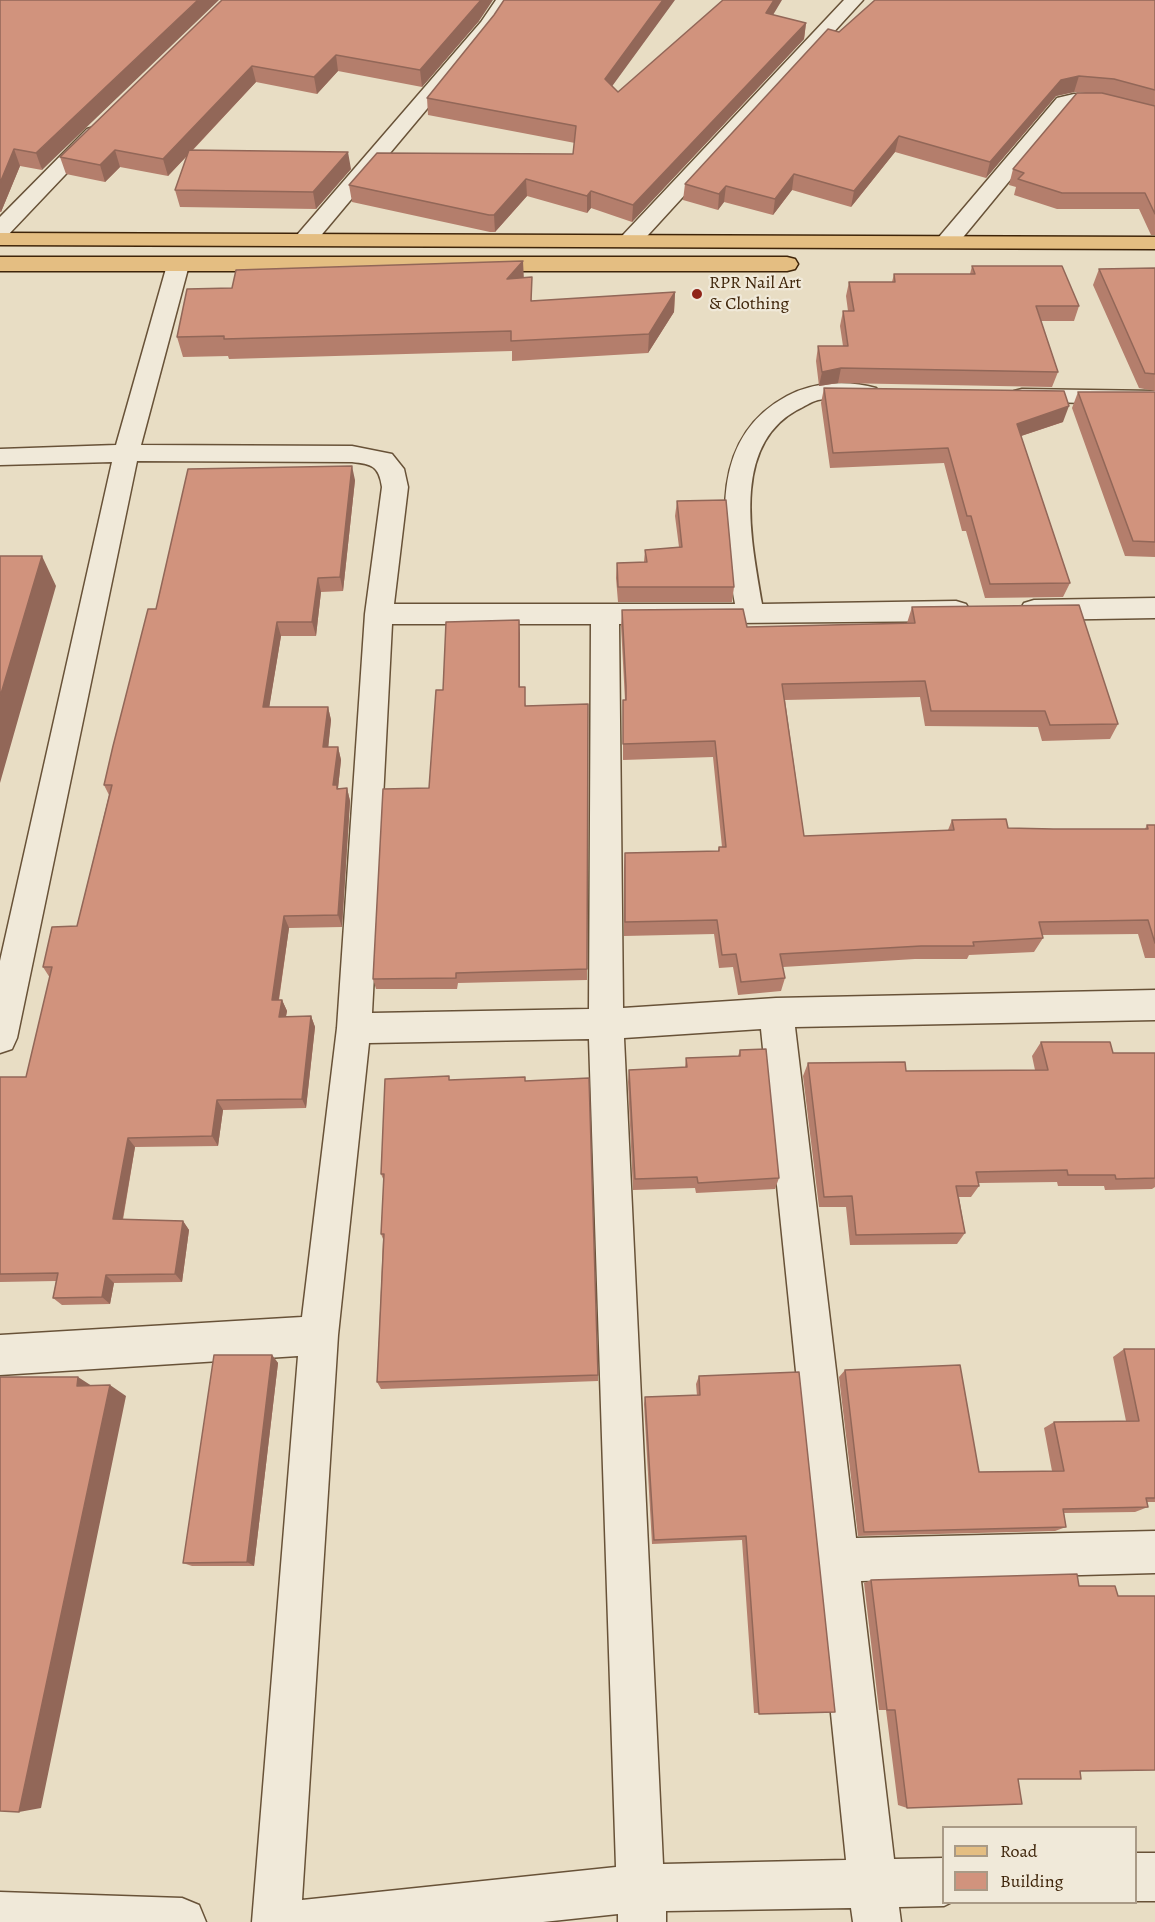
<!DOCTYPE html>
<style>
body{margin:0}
#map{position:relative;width:1155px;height:1922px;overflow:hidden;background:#e8ddc4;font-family:Alegreya,serif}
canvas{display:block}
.legend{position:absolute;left:942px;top:1826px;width:195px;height:78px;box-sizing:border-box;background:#f0e9d9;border:2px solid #a99a86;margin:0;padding:8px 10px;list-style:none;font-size:18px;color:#3e2409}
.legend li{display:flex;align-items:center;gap:12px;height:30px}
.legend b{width:30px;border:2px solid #a99a86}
</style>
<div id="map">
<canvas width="1155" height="1922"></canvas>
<ul class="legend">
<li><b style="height:8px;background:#e4be82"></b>Road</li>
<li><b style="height:16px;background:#d1937d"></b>Building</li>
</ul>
</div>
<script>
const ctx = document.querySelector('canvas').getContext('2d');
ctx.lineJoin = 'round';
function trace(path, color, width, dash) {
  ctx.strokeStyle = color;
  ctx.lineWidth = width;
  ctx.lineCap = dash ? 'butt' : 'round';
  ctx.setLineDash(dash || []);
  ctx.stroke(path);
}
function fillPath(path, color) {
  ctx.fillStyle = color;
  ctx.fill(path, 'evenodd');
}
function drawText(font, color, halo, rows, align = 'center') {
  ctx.font = font + ' Alegreya,serif';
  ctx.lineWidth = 4.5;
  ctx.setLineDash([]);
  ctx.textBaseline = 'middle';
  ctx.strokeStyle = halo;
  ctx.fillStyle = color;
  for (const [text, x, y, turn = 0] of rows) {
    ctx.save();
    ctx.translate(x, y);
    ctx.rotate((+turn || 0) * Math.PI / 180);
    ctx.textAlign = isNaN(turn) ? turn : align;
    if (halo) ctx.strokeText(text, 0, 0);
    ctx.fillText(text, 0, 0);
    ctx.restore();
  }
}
const minor = new Path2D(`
 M 496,0 L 514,0 L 493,30 L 313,245 L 297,245 L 294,240 L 297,235 L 481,22 Z
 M 844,0 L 863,0 L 638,246 L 622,246 L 619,241 L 622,236 Z
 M 1074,94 L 1109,97 L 1155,109 L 1155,121 L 1097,106 L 1071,106 L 955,247 L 939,247 L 936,242 L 939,237 L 1057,98 Z
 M 94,127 L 101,129 L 104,133 L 101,137 L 8,235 L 0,236 L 0,217 L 87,129 Z
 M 178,258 L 186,260 L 189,265 L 141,445 L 352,446 L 392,454 L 404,469 L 408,487 L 394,604 L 735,604 C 723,528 707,439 787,396 C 813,382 848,380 876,388 L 880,393 L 876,398 L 868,400 C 852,399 834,397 818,400 C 810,402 804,407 797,410 C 730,447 752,542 762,604 L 956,601 L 966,604 L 970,611 L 966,618 L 956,621 L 619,624 L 623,1008 L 776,998 L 1155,990 L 1155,1020 L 795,1027 L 856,1538 L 1155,1531 L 1155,1573 L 861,1581 L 894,1859 L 944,1858 L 944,1902 L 952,1902 L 944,1906 L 899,1907 L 901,1922 L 853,1922 L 851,1908 L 666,1911 L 666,1922 L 618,1922 L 618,1914 L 543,1922 L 252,1922 L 298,1356 L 0,1375 L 0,1335 L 302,1317 L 337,1028 L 365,614 L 382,487 C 379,466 372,464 352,462 L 137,461 L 17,1038 L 12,1049 L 0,1053 L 0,961 L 112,462 L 0,465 L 0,449 L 116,445 L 167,265 L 170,260 ZM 392,624 L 591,624 L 589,1009 L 372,1013 ZM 761,1029 L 846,1860 L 663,1864 L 624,1038 ZM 589,1039 L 616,1867 L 302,1900 L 338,1335 L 369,1043 Z
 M 1022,389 L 1155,391 L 1155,405 L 1014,401 L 1010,396 L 1014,391 Z
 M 1155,598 L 1155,618 L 1034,620 L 1024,617 L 1020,610 L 1024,603 L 1034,600 Z
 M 1136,1853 L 1155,1853 L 1155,1901 L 1136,1901 Z
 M 0,1892 L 182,1898 L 199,1905 L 206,1922 L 0,1922 Z`);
const major = new Path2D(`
 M 0,233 L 1155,237 L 1155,249 L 0,245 Z
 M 0,257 L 787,257 L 795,259 L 798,264 L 795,269 L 787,271 L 0,271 Z`);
trace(minor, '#685238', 3);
trace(major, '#3e2409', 3);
fillPath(minor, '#f0e9d9');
fillPath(major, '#e4be82');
fillPath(new Path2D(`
 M 0,0 L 42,170 L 20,166 L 1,212 L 0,212 Z
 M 222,0 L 479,21 L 422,87 L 338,71 L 317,94 L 256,82 L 192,151 L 351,169 L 316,209 L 180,207 L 175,190 L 187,156 L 168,176 L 120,167 L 105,182 L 66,174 L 60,157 Z
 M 1155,0 L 1155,235 L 1151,235 L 1139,209 L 1057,209 L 1014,195 L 1016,187 L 1009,185 L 1013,169 L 1086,93 L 1074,92 L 1056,96 L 986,178 L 895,152 L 851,207 L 792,190 L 773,215 L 724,202 L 718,210 L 683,200 L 685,184 L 839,32 Z
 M 494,15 L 612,86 L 618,92 L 773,15 L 806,23 L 804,39 L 632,222 L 591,208 L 587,213 L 527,196 L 495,232 L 490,232 L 352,202 L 349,185 L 573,154 L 575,143 L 428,115 L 427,98 Z
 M 972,266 L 1079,306 L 1074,321 L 1041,321 L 1058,372 L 1052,387 L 838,383 L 819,386 L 816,361 L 818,346 L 843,346 L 840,326 L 843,311 L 848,311 L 846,296 L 849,282 L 892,282 L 894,274 L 970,274 Z
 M 1155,268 L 1155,391 L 1139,388 L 1093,285 L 1099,269 Z
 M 524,278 L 532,301 L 675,292 L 674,312 L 648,353 L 512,361 L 512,351 L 229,359 L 228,356 L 183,357 L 177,337 Z
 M 824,388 L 1063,422 L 1021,436 L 1070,583 L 1063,597 L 985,598 L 966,531 L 962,531 L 944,463 L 830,468 L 821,403 Z
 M 1078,392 L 1155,392 L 1155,557 L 1125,556 L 1072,408 Z
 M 355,480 L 343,591 L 321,592 L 316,636 L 281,636 L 269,707 L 328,707 L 331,720 L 328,747 L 338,747 L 341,760 L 338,788 L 347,788 L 350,801 L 342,927 L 289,928 L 279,1000 L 282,1000 L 287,1011 L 286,1016 L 311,1016 L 315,1027 L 306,1108 L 223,1110 L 218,1146 L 135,1147 L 123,1220 L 183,1221 L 189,1230 L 182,1282 L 114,1283 L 110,1304 L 62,1305 L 53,1298 L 56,1281 L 0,1282 L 0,1077 L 26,1077 L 50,978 L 43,967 L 77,926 L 109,795 L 104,785 L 156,609 Z
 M 677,501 L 734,587 L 732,602 L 618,602 L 616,578 L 617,563 L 644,562 L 645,550 L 679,547 L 675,516 Z
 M 912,607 L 1118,724 L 1110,739 L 1042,741 L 1038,727 L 925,726 L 920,697 L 785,700 L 804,836 L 948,830 L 952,820 L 1008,828 L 1053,829 L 1145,829 L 1147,825 L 1155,825 L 1155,958 L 1145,958 L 1138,934 L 1042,935 L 1043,938 L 1034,952 L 969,955 L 967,959 L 915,959 L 783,967 L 785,978 L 781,991 L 738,995 L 733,967 L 719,968 L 714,934 L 624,936 L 624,868 L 625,853 L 718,851 L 719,847 L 722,847 L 713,757 L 623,760 L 623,700 L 625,700 L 621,626 L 622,610 L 747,627 L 907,623 Z
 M 519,620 L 520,687 L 526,706 L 588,704 L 587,980 L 458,983 L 457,989 L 376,989 L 373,979 L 429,788 L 443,690 Z
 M 1041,1042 L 1113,1053 L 1155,1053 L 1155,1187 L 1152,1189 L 1105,1190 L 1104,1186 L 1058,1186 L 1057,1182 L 979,1183 L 979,1186 L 971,1197 L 959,1197 L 965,1233 L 957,1244 L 850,1245 L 846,1207 L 819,1207 L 803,1076 L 808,1063 L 906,1071 L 1035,1070 L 1032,1056 Z
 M 740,1050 L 779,1178 L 775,1189 L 696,1193 L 695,1188 L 633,1190 L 628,1082 L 629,1070 L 685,1067 L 686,1058 L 738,1056 Z
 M 450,1080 L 525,1081 L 598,1375 L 598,1381 L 381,1389 L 377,1382 L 383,1239 L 381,1234 L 384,1181 L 381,1174 Z
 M 1124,1349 L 1155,1349 L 1155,1502 L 1147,1502 L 1148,1507 L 1135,1512 L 1064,1513 L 1066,1527 L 1055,1531 L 858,1536 L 839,1377 L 845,1370 L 979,1472 L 1052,1471 L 1044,1428 L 1054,1422 L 1126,1421 L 1113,1357 Z
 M 272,1355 L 278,1363 L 254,1566 L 192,1566 L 183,1563 Z
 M 699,1376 L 835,1712 L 754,1713 L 742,1540 L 652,1544 L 644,1404 L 645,1397 L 697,1396 L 696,1384 Z
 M 871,1580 L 1080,1771 L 1018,1779 L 907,1808 L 898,1805 L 886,1710 L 879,1710 L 864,1583 Z`), '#b47e6c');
fillPath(new Path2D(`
 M 198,0 L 219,0 L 42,170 L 36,153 Z
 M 481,0 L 493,0 L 479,21 L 422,87 L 420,70 Z
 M 663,0 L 675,0 L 605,96 L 605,79 Z
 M 774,0 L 782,0 L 764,30 L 766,13 Z
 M 806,23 L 804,39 L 632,222 L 633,205 Z
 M 336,55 L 338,71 L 317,94 L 314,77 Z
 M 252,66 L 256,82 L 168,176 L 163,159 Z
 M 1079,76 L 1074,92 L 1056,96 L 986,178 L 990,162 L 1061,80 Z
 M 899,136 L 895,152 L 851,207 L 854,191 Z
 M 14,149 L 20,166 L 1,212 L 0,209 L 0,183 Z
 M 115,150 L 120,167 L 105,182 L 100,165 Z
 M 348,152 L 351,169 L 316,209 L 313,192 Z
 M 794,174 L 792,190 L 773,215 L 775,199 Z
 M 526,179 L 527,196 L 495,232 L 494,215 Z
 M 726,186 L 724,202 L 718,210 L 719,194 Z
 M 591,191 L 591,208 L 587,213 L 587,196 Z
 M 523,261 L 524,281 L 507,279 Z
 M 675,292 L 674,312 L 648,353 L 649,334 Z
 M 841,368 L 838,383 L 819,386 L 822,372 Z
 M 1069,406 L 1063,422 L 1012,439 L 1017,424 Z
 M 352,466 L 355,480 L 343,591 L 340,577 Z
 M 42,556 L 56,586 L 0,783 L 0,697 Z
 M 318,578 L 321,592 L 316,636 L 312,622 Z
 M 519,620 L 520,633 L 520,700 L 519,687 Z
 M 277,622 L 281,636 L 267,721 L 263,707 Z
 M 328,707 L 331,720 L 327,760 L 323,747 Z
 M 338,747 L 341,760 L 338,788 L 340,798 L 333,785 Z
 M 347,788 L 350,801 L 342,927 L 338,915 Z
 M 284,916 L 289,928 L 277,1011 L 272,1000 Z
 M 282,1000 L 287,1011 L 284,1027 L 279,1017 Z
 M 311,1016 L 315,1027 L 306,1108 L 302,1099 Z
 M 217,1100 L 223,1110 L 218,1146 L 212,1136 Z
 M 128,1138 L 135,1147 L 121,1228 L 113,1219 Z
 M 183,1221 L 189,1230 L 182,1282 L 175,1274 Z
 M 106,1275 L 114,1283 L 110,1304 L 102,1297 Z
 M 272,1355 L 278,1363 L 254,1566 L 247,1562 Z
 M 78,1377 L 95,1388 L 77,1386 Z
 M 110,1385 L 126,1396 L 41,1808 L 19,1812 Z`), '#926758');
const building = new Path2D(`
 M 0,0 L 198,0 L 36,153 L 14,149 L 0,183 Z
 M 222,0 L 481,0 L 420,70 L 336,55 L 314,77 L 252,66 L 163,159 L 115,150 L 100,165 L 60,157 Z
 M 504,0 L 663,0 L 605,79 L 618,92 L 723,0 L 774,0 L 766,13 L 806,23 L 633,205 L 591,191 L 587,196 L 526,179 L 494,215 L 489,215 L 349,185 L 377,153 L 573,154 L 576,126 L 427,98 L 494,15 Z
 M 875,0 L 1155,0 L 1155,90 L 1114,79 L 1079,76 L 1061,80 L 990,162 L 899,136 L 854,191 L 794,174 L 775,199 L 726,186 L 719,194 L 685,184 L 828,29 L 839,32 Z
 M 1077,93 L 1102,93 L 1155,106 L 1155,214 L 1145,193 L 1062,193 L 1018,179 L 1024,173 L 1013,169 Z
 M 189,150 L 348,152 L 313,192 L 175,190 Z
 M 523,261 L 507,279 L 532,277 L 531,301 L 675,292 L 649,334 L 511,341 L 511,331 L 224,339 L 224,336 L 177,337 L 187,289 L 232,288 L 236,270 Z
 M 972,266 L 1062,266 L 1079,306 L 1036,306 L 1058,372 L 841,368 L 822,372 L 818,346 L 848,346 L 843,311 L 854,311 L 849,282 L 895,282 L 894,274 L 975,274 Z
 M 1155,268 L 1155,374 L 1145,373 L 1099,269 Z
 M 824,388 L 1064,391 L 1069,406 L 1017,424 L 1070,583 L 990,584 L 971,516 L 967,516 L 948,448 L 833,453 Z
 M 1078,392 L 1155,392 L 1155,542 L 1133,541 Z
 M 352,466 L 340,577 L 318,578 L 312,622 L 277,622 L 263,707 L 328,707 L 323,747 L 338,747 L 333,785 L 337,785 L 337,789 L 347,788 L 338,915 L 284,916 L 272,1000 L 282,1000 L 279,1017 L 311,1016 L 302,1099 L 217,1100 L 212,1136 L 128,1138 L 113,1219 L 183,1221 L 175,1274 L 106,1275 L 102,1297 L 53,1298 L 58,1273 L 0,1274 L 0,1077 L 26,1077 L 52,967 L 43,967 L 52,927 L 77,926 L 112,785 L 104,785 L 113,746 L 148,609 L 156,609 L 188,469 Z
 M 726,500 L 734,587 L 618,587 L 617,563 L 647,562 L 645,550 L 682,547 L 677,501 Z
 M 0,556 L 42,556 L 0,697 Z
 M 1079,605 L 1118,724 L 1050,725 L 1045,711 L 931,711 L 925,681 L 782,684 L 804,836 L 954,830 L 952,820 L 1006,819 L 1008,828 L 1053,829 L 1148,829 L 1147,825 L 1155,825 L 1155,943 L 1148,920 L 1039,922 L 1043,938 L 973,942 L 974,946 L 921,946 L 780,954 L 785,978 L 741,982 L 736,954 L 722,955 L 717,920 L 625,922 L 625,853 L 719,851 L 719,847 L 726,847 L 715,741 L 623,744 L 623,700 L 626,700 L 626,686 L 622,610 L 743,609 L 747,627 L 915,623 L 912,607 Z
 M 519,620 L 519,687 L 525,687 L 525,706 L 588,704 L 587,969 L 456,973 L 456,978 L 373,979 L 383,789 L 429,788 L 436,690 L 443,690 L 446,622 Z
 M 1041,1042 L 1110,1042 L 1113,1053 L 1155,1053 L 1155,1178 L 1116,1179 L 1115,1175 L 1068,1175 L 1067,1170 L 976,1172 L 979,1186 L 956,1186 L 965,1233 L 856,1235 L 852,1196 L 824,1197 L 808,1063 L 905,1062 L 906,1071 L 1048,1070 Z
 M 766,1049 L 779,1178 L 698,1183 L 697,1177 L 635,1179 L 629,1070 L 687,1067 L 686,1058 L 740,1056 L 740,1050 Z
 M 449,1076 L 449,1080 L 525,1077 L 525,1081 L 589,1078 L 598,1375 L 377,1382 L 384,1234 L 381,1234 L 384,1174 L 381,1174 L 385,1079 Z
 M 1124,1349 L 1155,1349 L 1155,1498 L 1146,1498 L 1148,1507 L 1063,1509 L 1066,1527 L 864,1532 L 845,1370 L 960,1365 L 979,1472 L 1064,1471 L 1054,1422 L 1139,1421 Z
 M 214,1355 L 272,1355 L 247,1562 L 183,1563 Z
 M 799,1372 L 835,1712 L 759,1714 L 746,1536 L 654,1540 L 645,1397 L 700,1395 L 699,1376 Z
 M 0,1377 L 78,1377 L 77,1386 L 110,1385 L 19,1812 L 0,1811 Z
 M 1077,1574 L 1079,1586 L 1115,1586 L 1118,1596 L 1155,1596 L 1155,1770 L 1080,1771 L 1081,1779 L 1018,1779 L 1022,1804 L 907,1808 L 895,1710 L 887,1710 L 871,1580 Z`);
fillPath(building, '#d1937d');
trace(building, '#926758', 1.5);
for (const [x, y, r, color] of [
 [697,294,6,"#8f2418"]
]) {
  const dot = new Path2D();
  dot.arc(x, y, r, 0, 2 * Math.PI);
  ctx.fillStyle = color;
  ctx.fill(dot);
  trace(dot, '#f0e9d9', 2);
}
drawText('18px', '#3e2409', '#f0e9d9', [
 ["RPR Nail Art",709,284],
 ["& Clothing",709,305]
], 'left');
</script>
